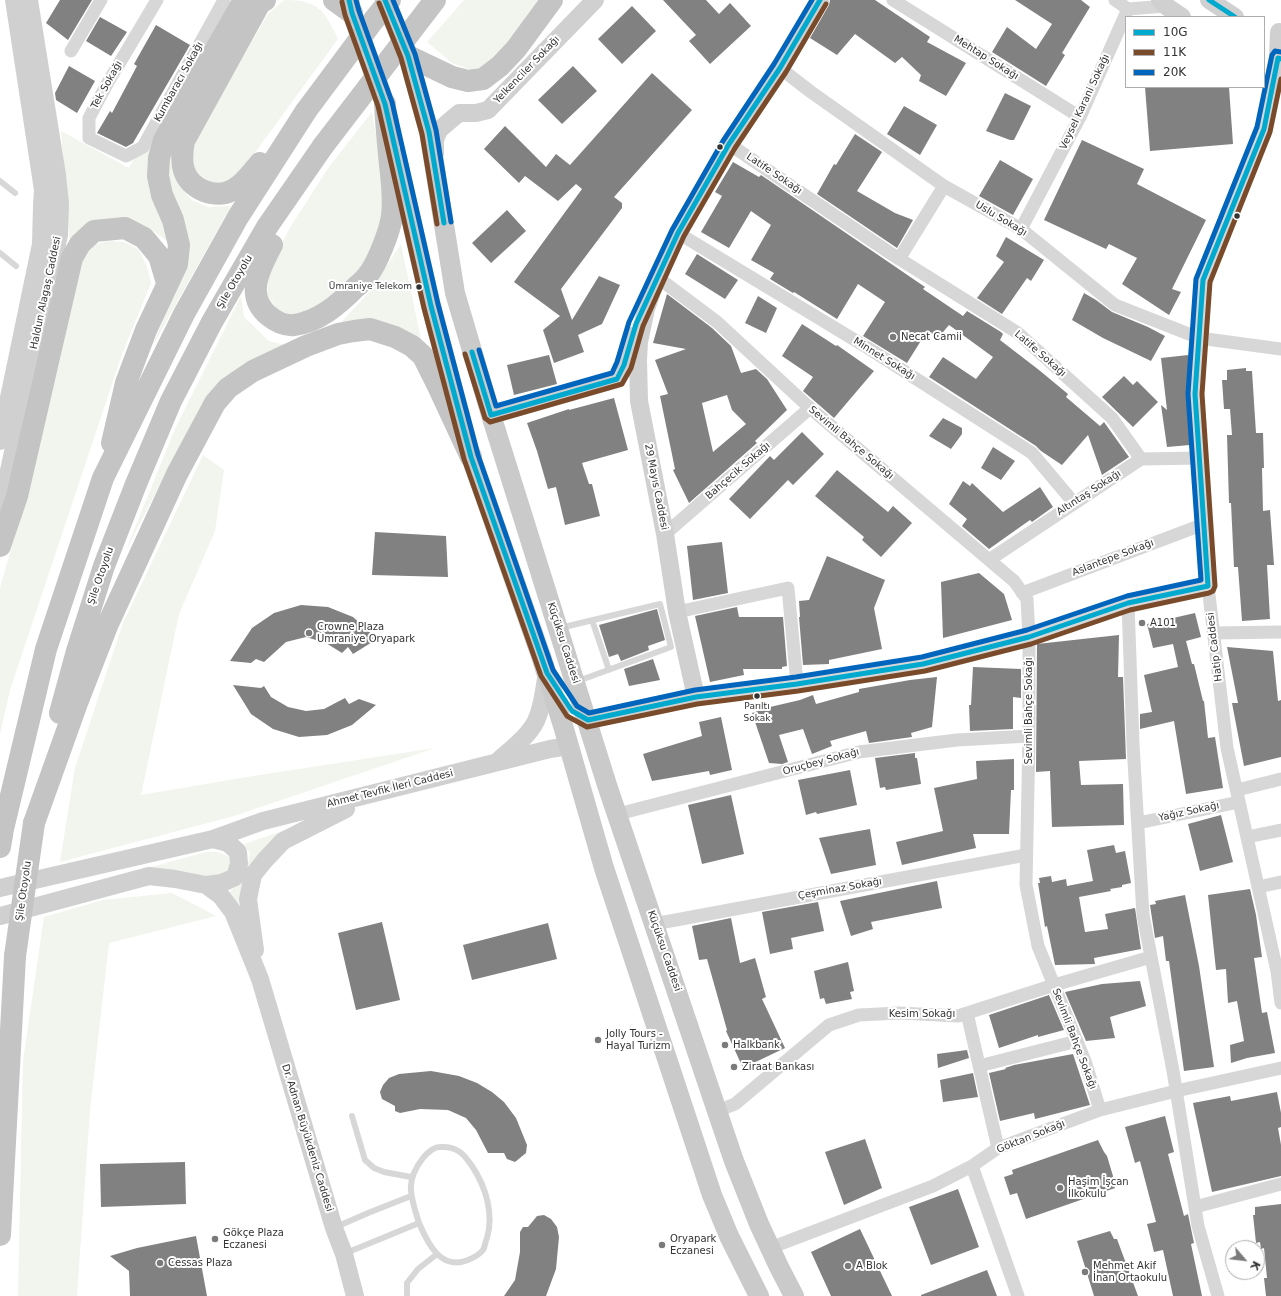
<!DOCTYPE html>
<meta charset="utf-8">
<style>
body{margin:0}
#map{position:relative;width:1281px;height:1296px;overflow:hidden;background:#fff;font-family:"DejaVu Sans",sans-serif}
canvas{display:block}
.legend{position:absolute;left:1125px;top:16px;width:140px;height:72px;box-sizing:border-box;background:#fff;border:1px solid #adadad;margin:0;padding:5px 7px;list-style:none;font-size:12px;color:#333}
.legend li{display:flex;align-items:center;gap:8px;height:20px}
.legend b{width:20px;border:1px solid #adadad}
.north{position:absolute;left:1225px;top:1240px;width:40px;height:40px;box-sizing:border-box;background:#fff;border:1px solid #adadad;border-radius:50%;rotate:118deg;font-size:11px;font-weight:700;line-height:16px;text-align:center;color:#333}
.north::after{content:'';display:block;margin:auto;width:14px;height:18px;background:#7a7a7a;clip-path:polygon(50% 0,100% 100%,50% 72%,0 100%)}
</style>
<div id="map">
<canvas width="1281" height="1296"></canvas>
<ul class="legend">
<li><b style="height:5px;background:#00a9ce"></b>10G</li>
<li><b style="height:5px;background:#7a4b2a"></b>11K</li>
<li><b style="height:5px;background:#0065bd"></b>20K</li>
</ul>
<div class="north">K</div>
</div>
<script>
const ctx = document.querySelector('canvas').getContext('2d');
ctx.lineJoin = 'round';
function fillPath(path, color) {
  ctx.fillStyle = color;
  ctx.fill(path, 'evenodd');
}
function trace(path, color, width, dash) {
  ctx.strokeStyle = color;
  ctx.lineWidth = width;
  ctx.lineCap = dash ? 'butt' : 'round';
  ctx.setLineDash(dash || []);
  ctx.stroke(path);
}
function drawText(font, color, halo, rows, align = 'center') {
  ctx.font = font + ' "DejaVu Sans",sans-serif';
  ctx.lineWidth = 4;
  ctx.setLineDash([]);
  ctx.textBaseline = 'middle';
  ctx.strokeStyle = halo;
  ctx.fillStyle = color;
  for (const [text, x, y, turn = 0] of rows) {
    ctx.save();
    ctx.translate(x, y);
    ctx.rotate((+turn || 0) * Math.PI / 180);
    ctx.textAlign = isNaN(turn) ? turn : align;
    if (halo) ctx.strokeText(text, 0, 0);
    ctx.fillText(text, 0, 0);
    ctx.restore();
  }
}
fillPath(new Path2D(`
 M 284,0 C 318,0 324,10 338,39 L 243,169 L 225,184 L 197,180 L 186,156 L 198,133 L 268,14 Z
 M 464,0 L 542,0 L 491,62 L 474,71 L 452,63 L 427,42 Z
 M 372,112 L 388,203 L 375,246 L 357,280 L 326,308 L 282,316 L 268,297 L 267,272 L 291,226 L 329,167 Z
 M 151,127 L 150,181 L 175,247 L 152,230 L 126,221 L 70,246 L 61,131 L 129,168 Z
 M 178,137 L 174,164 L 177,182 L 191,200 L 208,207 L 231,206 L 152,347 L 181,277 L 167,178 L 166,158 Z
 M 109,241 L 124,242 L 138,249 L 146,264 L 151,283 L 122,354 L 10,690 L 0,734 L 0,588 L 32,476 L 59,364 L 83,255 L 96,244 Z
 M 401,244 L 422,344 L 336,328 L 370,291 Z
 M 241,296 L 244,317 L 269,341 L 290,346 L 240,367 L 203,402 L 125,552 L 175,429 Z
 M 203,455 L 224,470 L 215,531 L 179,614 L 141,795 L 247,777 L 435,748 L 234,816 L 60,862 L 75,768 L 123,623 Z
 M 285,830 L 269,843 L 239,901 L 240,915 L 228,894 C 243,879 247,873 250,853 L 244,844 Z
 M 206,852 L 218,852 L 229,857 L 231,867 L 221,875 L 203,879 L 144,869 Z
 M 172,893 L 216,916 L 109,943 L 90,1110 L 77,1296 L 18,1296 L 23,1061 L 44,917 L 103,900 Z`), '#f1f5ed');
fillPath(new Path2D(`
 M 60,0 L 92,0 L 68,40 L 46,23 Z
 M 663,0 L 706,0 L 719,14 L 730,3 L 751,26 L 710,64 L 689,41 L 696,35 Z
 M 830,0 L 875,0 L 930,37 L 927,42 L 966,63 L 946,96 L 919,81 L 921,75 L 902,57 L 895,63 L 855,34 L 837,55 L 810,38 L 829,5 Z
 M 1015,0 L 1081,0 L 1090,7 L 1062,53 L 1065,55 L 1046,86 L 992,52 L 1007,27 L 1036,49 L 1052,24 Z
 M 632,6 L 656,31 L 622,64 L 598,39 Z
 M 100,17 L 127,32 L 111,56 L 86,41 Z
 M 156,25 L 190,45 L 133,143 L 126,147 L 97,133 L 110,111 L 112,113 L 137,66 L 134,64 Z
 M 69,66 L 95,81 L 77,113 L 56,100 L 55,93 Z
 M 573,66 L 597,91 L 562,124 L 538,100 Z
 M 652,73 L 692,110 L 614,197 L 622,203 L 622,208 L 561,289 L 572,320 L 599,276 L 620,285 L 602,324 L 578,335 L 584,352 L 554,363 L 543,330 L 560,316 L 514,282 L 582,189 L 576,184 L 558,201 L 525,176 L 519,183 L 484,149 L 505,126 L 546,167 L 556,154 L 570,165 Z
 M 1145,87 L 1229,87 L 1233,144 L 1150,151 Z
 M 1005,93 L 1031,106 L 1014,140 L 1010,140 L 986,131 Z
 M 904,106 L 937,125 L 920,155 L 887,134 Z
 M 855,134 L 882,152 L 857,191 L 895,213 L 913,220 L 897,248 L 817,194 L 834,164 L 836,165 Z
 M 1082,140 L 1144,169 L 1137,184 L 1206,220 L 1172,289 L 1181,292 L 1169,315 L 1122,284 L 1137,258 L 1109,244 L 1106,249 L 1044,220 Z
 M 1000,160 L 1033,179 L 1013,215 L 979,196 Z
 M 733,162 L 759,177 L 761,175 L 925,287 L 923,289 L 963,316 L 967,311 L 1001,332 L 1003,334 L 1000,340 L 1039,370 L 1068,394 L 1066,397 L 1100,426 L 1104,422 L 1129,457 L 1102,475 L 1088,435 L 1062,465 L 1041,451 L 1036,446 L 929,377 L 943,357 L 976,379 L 993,357 L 949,325 L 938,338 L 927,331 L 907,363 L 863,336 L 885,302 L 858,284 L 837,319 L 794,292 L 793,293 L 770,279 L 774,273 L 751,260 L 771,225 L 751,211 L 729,248 L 701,232 L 722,196 L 715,192 Z
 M 507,210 L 526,231 L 491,263 L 472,243 Z
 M 1006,237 L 1044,260 L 1031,281 L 1027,278 L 1002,314 L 977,298 L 1004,262 L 996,256 Z
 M 697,254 L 738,280 L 725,299 L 685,274 Z
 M 1084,293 L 1096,300 L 1112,312 L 1148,327 L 1165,336 L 1151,361 L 1103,338 L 1072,320 Z
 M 667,294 L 712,328 L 731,346 L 741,373 L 756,369 L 767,379 L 787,410 L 755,441 L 757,443 L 689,503 L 673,470 L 675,469 L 660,396 L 668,394 L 655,360 L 686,349 L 653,343 ZM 727,395 L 732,410 L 746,424 L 713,452 L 702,403 Z
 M 758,296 L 777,308 L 766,333 L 745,323 Z
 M 802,324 L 836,346 L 837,345 L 874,371 L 834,418 L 803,391 L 813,377 L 782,356 Z
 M 549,355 L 557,384 L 514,395 L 507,365 Z
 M 1188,355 L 1189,365 L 1186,392 L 1190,445 L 1167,447 L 1161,405 L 1167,410 L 1161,358 Z
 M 1246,368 L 1246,371 L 1252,371 L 1256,433 L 1263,433 L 1264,468 L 1262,468 L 1263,511 L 1270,510 L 1274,565 L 1267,565 L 1270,619 L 1242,621 L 1238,567 L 1234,567 L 1231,503 L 1229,503 L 1227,435 L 1232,435 L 1230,409 L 1224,409 L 1222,380 L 1227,380 L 1227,370 Z
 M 1124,376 L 1133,385 L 1137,381 L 1158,402 L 1133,427 L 1102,397 Z
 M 614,398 L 628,450 L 582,463 L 589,484 L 592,484 L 600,516 L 565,525 L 556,487 L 548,489 L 537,451 L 527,423 L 569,409 L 569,410 Z
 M 943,418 L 962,428 L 962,434 L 951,449 L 929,436 Z
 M 802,432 L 824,454 L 793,485 L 788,480 L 750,519 L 729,499 L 770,456 L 774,460 Z
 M 993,447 L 1015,461 L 1001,480 L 981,468 Z
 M 837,470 L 888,512 L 893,506 L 912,523 L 881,557 L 862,540 L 864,537 L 815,496 Z
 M 963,481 L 970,486 L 972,483 L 1003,512 L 1040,487 L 1053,507 L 1032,522 L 1030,520 L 989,549 L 962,526 L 967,519 L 949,504 Z
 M 375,532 L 446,536 L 448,577 L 372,575 Z
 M 722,542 L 728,593 L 693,600 L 687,546 Z
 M 827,556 L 885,580 L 874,608 L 882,649 L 829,660 L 829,664 L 803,665 L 799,617 L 800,617 L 799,601 L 809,600 Z
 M 979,573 L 1004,594 L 1012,620 L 943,638 L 941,582 Z
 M 301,605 L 328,607 L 353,617 L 377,639 L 353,654 L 348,647 L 342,653 L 326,643 L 306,637 L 286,642 L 264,662 L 256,659 L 251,663 L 230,661 L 252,628 L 274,613 Z
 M 737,607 L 739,617 L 783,617 L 787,666 L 782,667 L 782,669 L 743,669 L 744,675 L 710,682 L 695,616 Z
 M 657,609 L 665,640 L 648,646 L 649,650 L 621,661 L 618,654 L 609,657 L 599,625 Z
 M 1195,613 L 1201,637 L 1186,641 L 1192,664 L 1194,664 L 1203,701 L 1204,701 L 1208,738 L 1215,737 L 1223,788 L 1186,794 L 1174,721 L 1140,729 L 1140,714 L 1152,712 L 1144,675 L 1178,667 L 1173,644 L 1153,648 L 1147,624 Z
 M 1119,635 L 1118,677 L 1123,677 L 1126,759 L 1079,761 L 1081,785 L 1123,784 L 1124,825 L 1052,827 L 1050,771 L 1036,772 L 1037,644 Z
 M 1227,647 L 1273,651 L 1278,701 L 1281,700 L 1281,757 L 1244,766 L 1232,703 L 1238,703 Z
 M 653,659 L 660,680 L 629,686 L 624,669 Z
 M 973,667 L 1021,669 L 1021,698 L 1013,697 L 1013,729 L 970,731 L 969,705 L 971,705 Z
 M 937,677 L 932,727 L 911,733 L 912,737 L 869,743 L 866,731 L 830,741 L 832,746 L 812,754 L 803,729 L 779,735 L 788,762 L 782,764 L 769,763 L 752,713 L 770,707 L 800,700 L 813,695 L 816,704 L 859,692 L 859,689 L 910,680 Z
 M 233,685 L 261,688 L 264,686 L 271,697 L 288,707 L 306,711 L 324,709 L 345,698 L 349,704 L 359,699 L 376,705 L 352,725 L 327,735 L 299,737 L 273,729 L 251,714 Z
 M 721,717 L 732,770 L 710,775 L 709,771 L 652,781 L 643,754 L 702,736 L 699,722 Z
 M 915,753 L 915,758 L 917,758 L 921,784 L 886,790 L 885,787 L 880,788 L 875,758 Z
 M 1014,759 L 1014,790 L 1011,790 L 1009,834 L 973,834 L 976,848 L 902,865 L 896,842 L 943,831 L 934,788 L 977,779 L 976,761 Z
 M 850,770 L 857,805 L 817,814 L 816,812 L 806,815 L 798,780 Z
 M 731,795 L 744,854 L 702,864 L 688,805 Z
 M 1221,815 L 1233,862 L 1200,871 L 1188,824 Z
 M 870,829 L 876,865 L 831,874 L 819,838 Z
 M 1114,845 L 1116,853 L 1125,851 L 1131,883 L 1122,885 L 1122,887 L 1110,889 L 1111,891 L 1079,897 L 1085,932 L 1108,929 L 1105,914 L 1135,908 L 1141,949 L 1094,958 L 1095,964 L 1055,965 L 1047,926 L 1045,927 L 1038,883 L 1040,883 L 1039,878 L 1051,876 L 1052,882 L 1066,879 L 1067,886 L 1093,881 L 1087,850 Z
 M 937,881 L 942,908 L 871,922 L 873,929 L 851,936 L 840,901 Z
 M 1250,889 L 1256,915 L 1262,957 L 1254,958 L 1262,1013 L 1267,1012 L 1275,1053 L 1247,1058 L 1231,1063 L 1230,1045 L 1244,1041 L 1237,1001 L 1228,1003 L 1226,969 L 1216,970 L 1208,895 Z
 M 1185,895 L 1199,966 L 1214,1067 L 1184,1071 L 1169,961 L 1166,961 L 1163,936 L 1155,938 L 1150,905 L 1156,904 L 1155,901 Z
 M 818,902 L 824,931 L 791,938 L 793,949 L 770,954 L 762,912 Z
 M 731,918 L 740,963 L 755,958 L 766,997 L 762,999 L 785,1048 L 743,1068 L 726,1031 L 727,1030 L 707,959 L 699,960 L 692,926 Z
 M 382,922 L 400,1000 L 356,1010 L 338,933 Z
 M 548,923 L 557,959 L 472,980 L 463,945 Z
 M 848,962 L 854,991 L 850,992 L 852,999 L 826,1004 L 824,998 L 820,999 L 814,971 Z
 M 1140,981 L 1146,1006 L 1110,1017 L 1115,1038 L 1086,1041 L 1065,992 L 1102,984 Z
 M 1049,995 L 1064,1030 L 1038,1037 L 1038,1035 L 999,1048 L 989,1015 Z
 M 967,1050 L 969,1058 L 938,1068 L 937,1054 Z
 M 1073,1054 L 1090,1105 L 1035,1119 L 1034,1113 L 1000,1121 L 989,1073 L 1006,1069 L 1005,1068 L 1014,1065 Z
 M 431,1071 L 459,1076 L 477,1083 L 492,1092 L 504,1102 L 516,1118 L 527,1145 L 526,1153 L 515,1162 L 507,1159 L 504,1153 L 488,1153 L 476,1130 L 466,1118 L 448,1110 L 420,1109 L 400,1113 L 395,1111 L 395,1106 L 382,1099 L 380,1092 L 383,1085 L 389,1078 L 399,1074 Z
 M 973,1073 L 978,1097 L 943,1102 L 940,1080 Z
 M 1277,1092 L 1281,1113 L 1281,1127 L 1278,1128 L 1281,1145 L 1281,1176 L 1212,1192 L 1193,1103 L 1230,1096 L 1231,1101 Z
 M 1165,1116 L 1174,1152 L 1168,1154 L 1184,1216 L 1188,1214 L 1194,1243 L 1191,1244 L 1202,1296 L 1173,1296 L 1163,1250 L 1154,1252 L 1147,1224 L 1156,1222 L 1140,1161 L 1135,1163 L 1125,1127 Z
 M 865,1139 L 882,1188 L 844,1205 L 825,1152 Z
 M 1098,1140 L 1104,1152 L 1107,1156 L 1113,1176 L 1112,1180 L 1115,1188 L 1026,1219 L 1017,1193 L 1010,1195 L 1004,1177 L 1013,1174 L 1012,1170 Z
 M 185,1162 L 186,1204 L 101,1207 L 100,1164 Z
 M 958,1189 L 979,1247 L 931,1265 L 909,1207 Z
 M 1281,1204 L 1281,1296 L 1266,1296 L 1264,1278 L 1267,1278 L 1264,1248 L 1261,1249 L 1260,1242 L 1256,1243 L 1253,1215 L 1255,1215 L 1255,1207 Z
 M 544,1215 L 551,1219 L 557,1227 L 559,1237 L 556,1269 L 546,1296 L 504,1296 L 515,1280 L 520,1252 L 520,1232 L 523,1227 L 528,1227 L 537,1216 Z
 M 860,1229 L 892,1296 L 831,1296 L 811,1252 Z
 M 1110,1231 L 1114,1239 L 1117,1239 L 1138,1296 L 1094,1296 L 1077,1241 Z
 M 196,1236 L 207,1296 L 130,1296 L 129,1271 L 110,1256 L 137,1248 Z
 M 987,1270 L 997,1296 L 921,1296 L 921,1295 Z`), '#818181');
trace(new Path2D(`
 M 0,181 L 15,193
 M 0,253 L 16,266
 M 592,620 L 609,670
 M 560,628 L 660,604 L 671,647 L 578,681
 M 352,1116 L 365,1160 L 374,1168 L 384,1172 L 411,1177
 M 336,1227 L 368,1213 L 411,1196
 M 346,1253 L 419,1223 C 411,1197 404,1182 423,1158 C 428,1152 433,1147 440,1147 C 457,1146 464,1154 472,1166 C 486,1187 494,1214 487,1238 C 485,1242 485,1247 483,1250 C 479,1255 473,1258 468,1260 C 441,1271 428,1244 419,1223
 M 407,1296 L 407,1283 L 418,1269 L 437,1254`), '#d7d7d7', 6);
trace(new Path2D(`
 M 157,0 L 107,84 L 89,118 L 89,138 L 126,156 L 143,147 L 224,0
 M 893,0 L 1080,117
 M 1115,0 L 1128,9
 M 71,51 L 101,0
 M 780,68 L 811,92 L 944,186 L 1021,229 L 1115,305 L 1199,338 L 1281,349
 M 1272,86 L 1264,129 L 1203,280 L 1195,394 L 1208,586 L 1227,748 L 1277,971 L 1281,1003
 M 729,144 L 893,255 L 1018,333 L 1112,418 L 1141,459
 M 1021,229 L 1080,117 L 1128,9 L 1166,6
 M 678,233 L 868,348 L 1032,453 L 1074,503
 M 899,259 L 944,186
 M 657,277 L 717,322 L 810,408 L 1014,581 L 1027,599 L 1029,637 L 1029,736 L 1026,885 L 1038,946 L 1085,1061 L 1100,1110
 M 665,534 L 810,408
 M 989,560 L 1141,459 L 1200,458
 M 1022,593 L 1204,524
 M 1128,603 L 1133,744 L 1143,915 L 1173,1071 L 1198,1226 L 1218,1296
 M 677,612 L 788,588 L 797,684
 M 1214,633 L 1281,632
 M 696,697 L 797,684 L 923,664 L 1029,637 L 1128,603 L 1208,586
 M 1237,790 L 1281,779
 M 618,814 L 859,752 L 957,740 L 1029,736
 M 1138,823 L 1239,802
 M 1247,837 L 1281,830
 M 1258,887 L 1281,882
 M 654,924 L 1026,855
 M 967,1013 L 998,1148
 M 979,1066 L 1077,1041
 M 717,1111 L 735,1104 L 829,1025 L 859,1015 L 899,1013 L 958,1016 L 1054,985 L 1151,957
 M 972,1166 L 1018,1296
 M 1195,1207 L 1281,1184
 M 770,1248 L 933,1186 L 972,1166 L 998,1148 L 1100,1110 L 1176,1091 L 1281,1068`), '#d7d7d7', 13);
trace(new Path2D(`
 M 1160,0 L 1166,6 L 1182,17
 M 1209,0 L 1235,17
 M 1272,86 L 1278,58 L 1279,32
 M 435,154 L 435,140 L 439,130 L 459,113 L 476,113 L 488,110 L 595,0
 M 653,287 L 678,233 L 729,144 L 780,68 L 820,0
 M 617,379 L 624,365 L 632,336
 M 491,415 L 617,379
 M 0,441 L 41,244 L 42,205 L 43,190 L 14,0
 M 0,513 L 59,235 L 60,204 L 57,175 L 29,0
 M 588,720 L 696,697 L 677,612 L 665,534 L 639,401 L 638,360 L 639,342 L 646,309 L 657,277
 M 498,761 C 510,750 528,737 536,721 C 543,706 544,689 547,673
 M 206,885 L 221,896 L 233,912 L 260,979 L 334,1228 L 344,1254 L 355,1296
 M 0,888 L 213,839 L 263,821 L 550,749 L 569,746
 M 0,916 L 149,876 L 175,879 L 206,885 L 222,883 L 235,877 L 239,864 L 238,852 L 228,843 L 213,839
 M 255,950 L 248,899 L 253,875 L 265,860 L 283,841 L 346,809`), '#d0d0d0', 18);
trace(new Path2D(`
 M 349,0 L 352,13 L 385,104 L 389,121
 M 385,0 L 408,56 L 429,132 L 455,293 L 491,415 L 607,785 L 717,1111 L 734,1161 L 759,1224 L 779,1267 L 794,1296
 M 397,158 L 431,306 L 471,457 L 541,656 L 564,729 L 604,868 L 712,1195 L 729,1236 L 759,1296`), '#cacaca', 20);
trace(new Path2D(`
 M 334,0 L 352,13
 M 408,56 L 452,77 L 468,81 L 483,79 L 500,66 L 516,49 L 552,0
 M 260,163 C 250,175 240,189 225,193 C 217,195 210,193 204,191 C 181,181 180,162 184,141 L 260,3 L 265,0
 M 272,245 C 260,268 244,296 269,316 C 275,321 285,326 294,325 C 318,322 338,305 355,288 C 359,284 365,280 368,275 C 377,264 390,231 392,216 C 394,199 392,181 390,165 C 388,144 386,124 385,104
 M 112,443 L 126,383 L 146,330 L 177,264 L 179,245 L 173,220 L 162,195 L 158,176 L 159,158 L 164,140 L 244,0
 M 0,546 L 17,496 L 72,258 L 80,244 L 94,231 L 125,228 L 144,238 L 159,256 L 167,283
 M 60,713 L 77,651 L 104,566 L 136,484 L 171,401 L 212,322 L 267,227 L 323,146
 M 34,823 L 77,703 L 107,626 L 177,474 L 215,403 L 228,388 L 253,371 L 306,346 L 338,334 L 354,331 L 370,329 L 395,337 L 412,346 L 423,356 L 438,386 L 471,457
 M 0,847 L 3,829 L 46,649 L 103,478 L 184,314 L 238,217 L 306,111
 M 0,1235 L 15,956`), '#c4c4c4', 22);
trace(new Path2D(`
 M 306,111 L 373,21 L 390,0
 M 323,146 L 435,0
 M 15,956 L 34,823`), '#c4c4c4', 22);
trace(new Path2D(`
 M 349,0 L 352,13 L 385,104 L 431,306 L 471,457 L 547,673 L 572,711 L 588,720 L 696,697 L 797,684 L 923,664 L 1029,637 L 1128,603 L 1208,586 L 1195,394 L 1203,280 L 1264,129 L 1278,58 L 1281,59
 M 385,0 L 408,56 L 429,132 L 444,223
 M 1209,0 L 1235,17
 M 472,352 L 491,415 L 617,379
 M 617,379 L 624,365 L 636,324 L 678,233 L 729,144 L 780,68 L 820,0`), '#00a9ce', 5);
trace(new Path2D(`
 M 342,2 L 345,15 L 378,106 L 424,308 L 464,459 L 541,676 L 567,716 L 587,727 L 697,704 L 798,691 L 925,671 L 1031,644 L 1130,610 L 1209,593 L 1213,591 L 1215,586 L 1202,394 L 1210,282 L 1270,132 L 1281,79
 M 379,3 L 401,58 L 422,134 L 437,224
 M 465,354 L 485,418 L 490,422 L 622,384 L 631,368 L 643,326 L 684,236 L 735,148 L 786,72 L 826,4`), '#7a4b2a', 5);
trace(new Path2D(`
 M 356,0 L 359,11 L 392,102 L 438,304 L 478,455 L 553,670 L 577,706 L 589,713 L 695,690 L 796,677 L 922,657 L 1027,630 L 1127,596 L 1201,580 L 1188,394 L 1196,279 L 1257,127 L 1272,55 L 1275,51 L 1281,52
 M 393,0 L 415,54 L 436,130 L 451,222
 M 479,350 L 496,406 L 612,373 L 617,362 L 629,322 L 672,230 L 723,141 L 774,64 L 812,0`), '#0065bd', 5);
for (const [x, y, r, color] of [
 [720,147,3.5,"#333"],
 [1237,216,3.5,"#333"],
 [419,287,3.5,"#333"],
 [893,337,4,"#7a7a7a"],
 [1142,623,4,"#7a7a7a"],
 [309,633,4,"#7a7a7a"],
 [757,696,3.5,"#333"],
 [598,1040,4,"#7a7a7a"],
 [725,1045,4,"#7a7a7a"],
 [734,1067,4,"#7a7a7a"],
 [1060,1188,4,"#7a7a7a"],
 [215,1239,4,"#7a7a7a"],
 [662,1245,4,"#7a7a7a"],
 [160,1263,4,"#7a7a7a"],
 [848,1266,4,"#7a7a7a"],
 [1085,1272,4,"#7a7a7a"]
]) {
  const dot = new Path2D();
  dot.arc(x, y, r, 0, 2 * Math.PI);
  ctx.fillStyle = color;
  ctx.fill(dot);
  trace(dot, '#fff', 1.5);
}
drawText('9px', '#333', '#fff', [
 ["Ümraniye Telekom",412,287],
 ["Parıltı",757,707,"center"],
 ["Sokak",757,719,"center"]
], 'right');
drawText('10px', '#333', '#fff', [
 ["Mehtap Sokağı",986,58,32],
 ["Yelkenciler Sokağı",527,70,-46],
 ["Kumbaracı Sokağı",179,82,-61],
 ["Tek Sokağı",107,85,-61],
 ["Veysel Karani Sokağı",1085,102,-65],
 ["Latife Sokağı",774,174,34],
 ["Uslu Sokağı",1001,219,31],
 ["Şile Otoyolu",235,282,-60],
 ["Haldun Alagaş Caddesi",46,293,-78],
 ["Latife Sokağı",1040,354,41],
 ["Minnet Sokağı",884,359,32],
 ["Sevimli Bahçe Sokağı",851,443,40],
 ["Bahçecik Sokağı",738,471,-41],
 ["29 Mayıs Caddesi",656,487,79],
 ["Altıntaş Sokağı",1089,493,-33],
 ["Aslantepe Sokağı",1113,558,-21],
 ["Şile Otoyolu",101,576,-71],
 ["Küçüksu Caddesi",563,643,72],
 ["Hatip Caddesi",1215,647,-97],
 ["Sevimli Bahçe Sokağı",1029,711,-90],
 ["Oruçbey Sokağı",821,762,-15],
 ["Ahmet Tevfik İleri Caddesi",390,789,-14],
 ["Yağız Sokağı",1189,812,-12],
 ["Çeşminaz Sokağı",840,889,-10],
 ["Şile Otoyolu",24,891,-82],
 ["Küçüksu Caddesi",664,951,71],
 ["Kesim Sokağı",922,1014],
 ["Sevimli Bahçe Sokağı",1074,1039,69],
 ["Göktan Sokağı",1031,1137,-22],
 ["Dr. Adnan Büyükdeniz Caddesi",307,1138,73]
]);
drawText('10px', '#333', '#fff', [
 ["Necat Camii",901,337],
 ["A101",1150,623],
 ["Crowne Plaza",317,627],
 ["Umraniye Oryapark",317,639],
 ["Jolly Tours -",606,1034],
 ["Hayal Turizm",606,1046],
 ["Halkbank",733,1045],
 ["Ziraat Bankası",742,1067],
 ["Haşim İşcan",1068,1182],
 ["İlkokulu",1068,1194],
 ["Gökçe Plaza",223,1233],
 ["Eczanesi",223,1245],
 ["Oryapark",670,1239],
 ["Eczanesi",670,1251],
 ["Cessas Plaza",168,1263],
 ["A Blok",856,1266],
 ["Mehmet Akif",1093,1266],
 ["İnan Ortaokulu",1093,1278]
], 'left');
</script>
